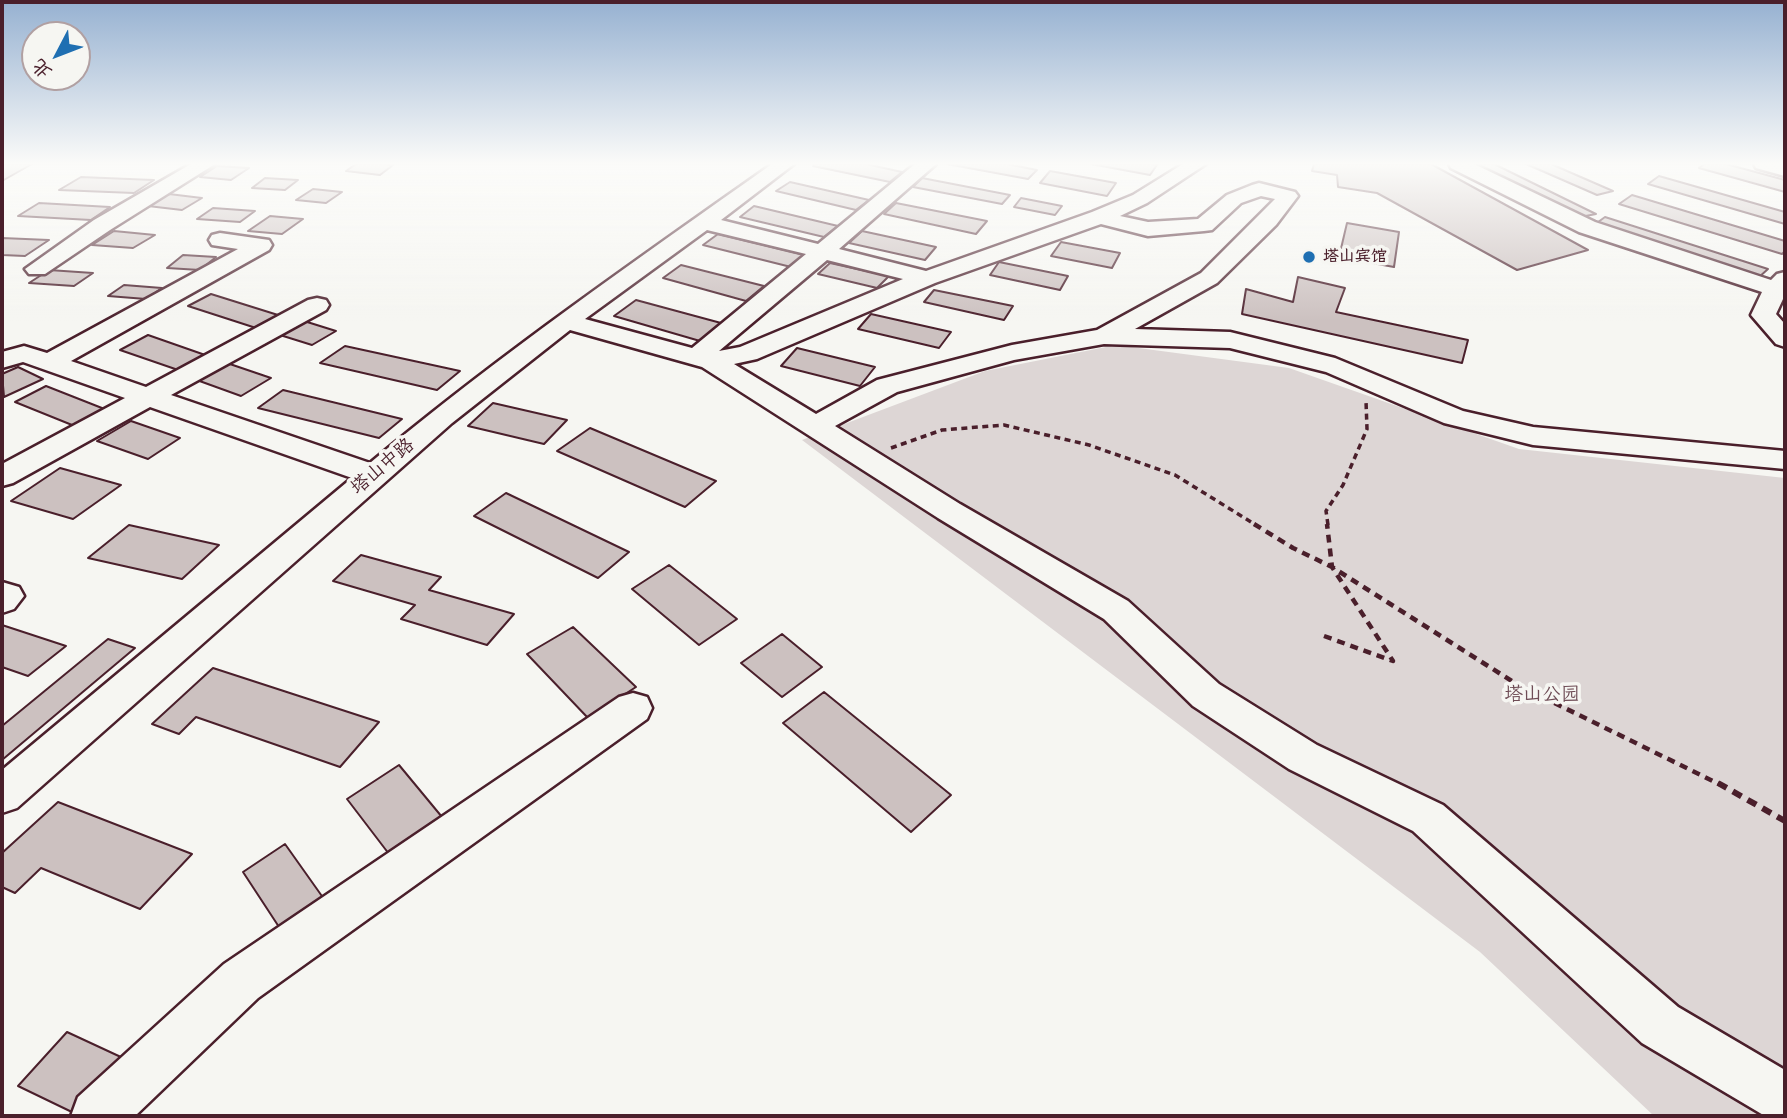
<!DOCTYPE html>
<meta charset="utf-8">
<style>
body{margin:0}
#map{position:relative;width:1787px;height:1118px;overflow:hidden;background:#f6f6f2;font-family:Pangolin,"LXGW WenKai TC",sans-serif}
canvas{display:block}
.frame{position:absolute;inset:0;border:4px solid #4a1f2b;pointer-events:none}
.north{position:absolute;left:21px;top:21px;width:70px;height:70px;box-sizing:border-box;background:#f6f6f2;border:2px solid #b1a0a2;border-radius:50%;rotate:228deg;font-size:19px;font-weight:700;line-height:28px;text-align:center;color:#4a1f2b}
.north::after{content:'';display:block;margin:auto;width:24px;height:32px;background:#1f6fb2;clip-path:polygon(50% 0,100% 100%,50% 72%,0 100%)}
</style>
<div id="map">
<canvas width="1787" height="1118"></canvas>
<div class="frame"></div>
<div class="north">北</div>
</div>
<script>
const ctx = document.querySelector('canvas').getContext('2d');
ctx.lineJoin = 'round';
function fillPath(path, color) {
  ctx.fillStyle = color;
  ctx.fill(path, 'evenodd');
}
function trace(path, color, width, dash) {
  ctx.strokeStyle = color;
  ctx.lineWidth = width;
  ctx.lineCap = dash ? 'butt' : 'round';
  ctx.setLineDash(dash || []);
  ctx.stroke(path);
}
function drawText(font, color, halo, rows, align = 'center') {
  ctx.font = font + ' Pangolin,"LXGW WenKai TC",sans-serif';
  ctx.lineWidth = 7;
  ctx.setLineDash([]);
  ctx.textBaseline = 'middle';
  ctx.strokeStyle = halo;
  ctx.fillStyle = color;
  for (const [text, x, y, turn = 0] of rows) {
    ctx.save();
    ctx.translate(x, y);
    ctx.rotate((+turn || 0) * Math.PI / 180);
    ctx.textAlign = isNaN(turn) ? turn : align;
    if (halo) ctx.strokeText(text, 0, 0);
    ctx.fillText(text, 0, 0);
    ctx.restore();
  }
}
fillPath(new Path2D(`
 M 1116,345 L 1289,368 L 1519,449 L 1785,478 L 1785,1116 L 1654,1116 L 1480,952 L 802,440 L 985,371 Z`), '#ddd6d5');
const building = new Path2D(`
 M 3,164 L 32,164 L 2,181 Z
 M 356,164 L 382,164 L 393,165 L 380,175 L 346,171 Z
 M 815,164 L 866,164 L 902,172 L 890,182 L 813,166 Z
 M 947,164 L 1007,164 L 1037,170 L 1028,179 Z
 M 1091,164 L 1151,164 L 1157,165 L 1150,175 Z
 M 1314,164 L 1431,164 L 1588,250 L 1517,270 L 1377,193 L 1338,187 L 1337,175 L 1312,171 Z
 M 1466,164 L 1494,164 L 1596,214 L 1575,218 Z
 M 1526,164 L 1551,164 L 1613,191 L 1597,195 Z
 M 1704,164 L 1726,164 L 1785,180 L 1785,192 L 1699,168 Z
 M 217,166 L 249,168 L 231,180 L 200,177 Z
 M 1050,171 L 1116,183 L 1107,196 L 1040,183 Z
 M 1659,176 L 1785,212 L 1785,224 L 1648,184 Z
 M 81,177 L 154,180 L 134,193 L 59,190 Z
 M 265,178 L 298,180 L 285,190 L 252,188 Z
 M 922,178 L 1010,195 L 1002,204 L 913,187 Z
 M 790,182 L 869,200 L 856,210 L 776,191 Z
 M 313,189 L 342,192 L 326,203 L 296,200 Z
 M 169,194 L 202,198 L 182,210 L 148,206 Z
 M 1632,195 L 1785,241 L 1785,251 L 1782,254 L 1619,204 Z
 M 1021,198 L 1062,206 L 1055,215 L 1014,207 Z
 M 39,203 L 110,207 L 91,220 L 18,216 Z
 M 896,203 L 987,221 L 976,234 L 884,214 Z
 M 754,206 L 838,226 L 824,237 L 740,217 Z
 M 213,208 L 255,211 L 240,222 L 197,219 Z
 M 270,216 L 303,219 L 282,234 L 248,231 Z
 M 1605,217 L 1768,269 L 1758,278 L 1594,225 Z
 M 1347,223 L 1399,232 L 1394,267 L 1339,257 Z
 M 114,231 L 155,235 L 133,248 L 92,245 Z
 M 862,231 L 936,247 L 925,260 L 849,243 Z
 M 718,234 L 805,255 L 791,267 L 703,245 Z
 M 2,238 L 49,240 L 25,256 L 2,255 Z
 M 1061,242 L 1120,253 L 1112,268 L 1051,256 Z
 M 183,255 L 216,257 L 200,270 L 167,268 Z
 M 999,262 L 1068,276 L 1060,290 L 990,275 Z
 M 830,263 L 889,276 L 877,288 L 818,274 Z
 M 681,265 L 764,286 L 746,301 L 663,278 Z
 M 49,270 L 93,273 L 74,286 L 29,283 Z
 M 1298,277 L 1345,288 L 1336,312 L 1468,340 L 1462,363 L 1242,314 L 1246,289 L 1293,302 Z
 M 124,285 L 162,288 L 146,299 L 108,296 Z
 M 934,290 L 1013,306 L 1004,320 L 924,302 Z
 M 211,294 L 278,315 L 256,328 L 188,306 Z
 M 636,300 L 721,323 L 700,341 L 614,316 Z
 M 871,314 L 951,332 L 939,348 L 858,329 Z
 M 304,321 L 336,331 L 312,345 L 280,335 Z
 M 148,335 L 208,356 L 181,371 L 120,350 Z
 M 345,346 L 460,371 L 437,390 L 320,363 Z
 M 797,348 L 875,367 L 860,386 L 781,366 Z
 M 224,362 L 271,378 L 241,396 L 194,379 Z
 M 18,367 L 43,379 L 4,397 L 2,374 Z
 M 46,386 L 107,410 L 77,427 L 15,402 Z
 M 283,390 L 402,419 L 379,438 L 258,408 Z
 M 493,403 L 567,420 L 544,444 L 468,426 Z
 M 131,421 L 180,438 L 148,459 L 97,441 Z
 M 590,428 L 716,481 L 685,507 L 557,451 Z
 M 60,468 L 121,485 L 73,519 L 11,501 Z
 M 506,493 L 629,552 L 598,578 L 474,516 Z
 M 129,525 L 219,545 L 182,579 L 88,558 Z
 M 361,555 L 441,577 L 429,590 L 514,614 L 487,645 L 401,619 L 415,605 L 333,581 Z
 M 669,565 L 737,619 L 699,645 L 632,589 Z
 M 2,625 L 66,646 L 28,676 L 2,667 Z
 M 573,627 L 636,687 L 588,718 L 527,654 Z
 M 782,634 L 822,667 L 782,697 L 741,663 Z
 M 108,639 L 135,648 L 2,760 L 2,726 Z
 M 213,668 L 379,722 L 340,767 L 196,717 L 179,734 L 152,724 Z
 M 824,692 L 951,795 L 911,832 L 783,723 Z
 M 399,765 L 442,817 L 389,854 L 347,799 Z
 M 58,802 L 192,854 L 140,909 L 41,868 L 15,893 L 2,887 L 2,853 Z
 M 285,844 L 324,899 L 281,930 L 243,872 Z
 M 67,1032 L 123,1058 L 76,1114 L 18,1086 Z`);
fillPath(building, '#ccc1c0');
trace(building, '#4a1f2b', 2);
const minor = new Path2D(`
 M 191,164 L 215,164 L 110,230 L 45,274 L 29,274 L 25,269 L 94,220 Z
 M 772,164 L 794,164 L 721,220 L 818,244 L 915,164 L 936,164 L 839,249 L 926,271 L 1092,212 L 1133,195 L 1183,164 L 1206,164 L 1147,203 L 1120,216 L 1148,222 L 1198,219 L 1227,195 L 1252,185 L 1259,183 L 1295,192 L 1298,196 L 1276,225 L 1217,283 L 1135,329 L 1230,332 L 1335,358 L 1463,411 L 1533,427 L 1785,451 L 1785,469 L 1533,445 L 1444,423 L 1326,372 L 1230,348 L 1104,344 L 1014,360 L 897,392 L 835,426 L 960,504 L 1128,601 L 1219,684 L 1317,745 L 1443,805 L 1678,1007 L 1785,1070 L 1785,1116 L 1765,1116 L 1642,1043 L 1413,831 L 1289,769 L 1193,706 L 1104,619 L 938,518 L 702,367 L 570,330 L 452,423 L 17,808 L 2,813 L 2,770 L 352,478 L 150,407 L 13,483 L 2,486 L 2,464 L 125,398 L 23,362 L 2,368 L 2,352 L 24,346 L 47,353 L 238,249 L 212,245 L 209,240 L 212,235 L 220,233 L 269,240 L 272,245 L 269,250 L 71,361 L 146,387 L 308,300 L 317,298 L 326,300 L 329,305 L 326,310 L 171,395 L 370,463 C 498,356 635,261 772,164 ZM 1261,196 L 1275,199 L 1201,273 L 1097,330 L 1012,345 L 877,380 L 816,414 L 734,364 L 757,359 L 935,283 L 1101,224 L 1148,236 L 1204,231 L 1212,230 L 1241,203 ZM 707,230 L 806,254 L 692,348 L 585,319 ZM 827,260 L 903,279 L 740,347 L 719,351 Z
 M 1449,164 L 1474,164 L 1595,222 L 1771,280 L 1777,274 L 1785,272 L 1785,299 L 1783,299 L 1776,314 L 1785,324 L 1785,347 L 1776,344 L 1751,315 L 1762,292 L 1579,232 L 1451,168 Z
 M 1754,164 L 1785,164 L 1785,176 L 1756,168 Z
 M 2,582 L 19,587 L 24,596 L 14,609 L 2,613 Z
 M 633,693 L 647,697 L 652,708 L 647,719 L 258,998 L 135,1116 L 71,1116 L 78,1097 L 224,964 L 619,697 Z`);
trace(minor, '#4a1f2b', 5);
trace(new Path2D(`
 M 891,448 L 942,430 L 1004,425 L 1089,445 L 1175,475 L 1256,525
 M 1328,525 L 1326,511 L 1343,485 L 1367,429 L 1366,401`), '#4a1f2b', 3.5, [6, 4.5]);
trace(new Path2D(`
 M 1254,524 L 1293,548 L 1332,567 L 1518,685 L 1721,785
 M 1324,636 L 1393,661 L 1332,567 L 1327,524`), '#4a1f2b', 4.5, [8, 6]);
trace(new Path2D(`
 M 1718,783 L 1785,821`), '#4a1f2b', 6, [10, 7]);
fillPath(minor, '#f6f6f2');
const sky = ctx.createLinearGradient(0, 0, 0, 321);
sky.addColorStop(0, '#96b1d1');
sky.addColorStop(0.51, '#fbfbf9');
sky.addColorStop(1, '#fbfbf900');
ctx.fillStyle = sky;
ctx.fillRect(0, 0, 1787, 321);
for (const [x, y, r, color] of [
 [1309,257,7,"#1f6fb2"]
]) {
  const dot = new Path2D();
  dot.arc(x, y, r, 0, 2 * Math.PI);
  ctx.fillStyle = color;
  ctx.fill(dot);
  trace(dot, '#f6f6f2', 2.5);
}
drawText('bold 16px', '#4a1f2b', '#f6f6f2', [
 ["塔山宾馆",1323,257]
], 'left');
drawText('19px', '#4a1f2b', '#f6f6f2', [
 ["塔山中路",383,467,-40]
]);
drawText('19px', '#6f4d56', '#f6f6f2', [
 ["塔山公园",1542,695]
]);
</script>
